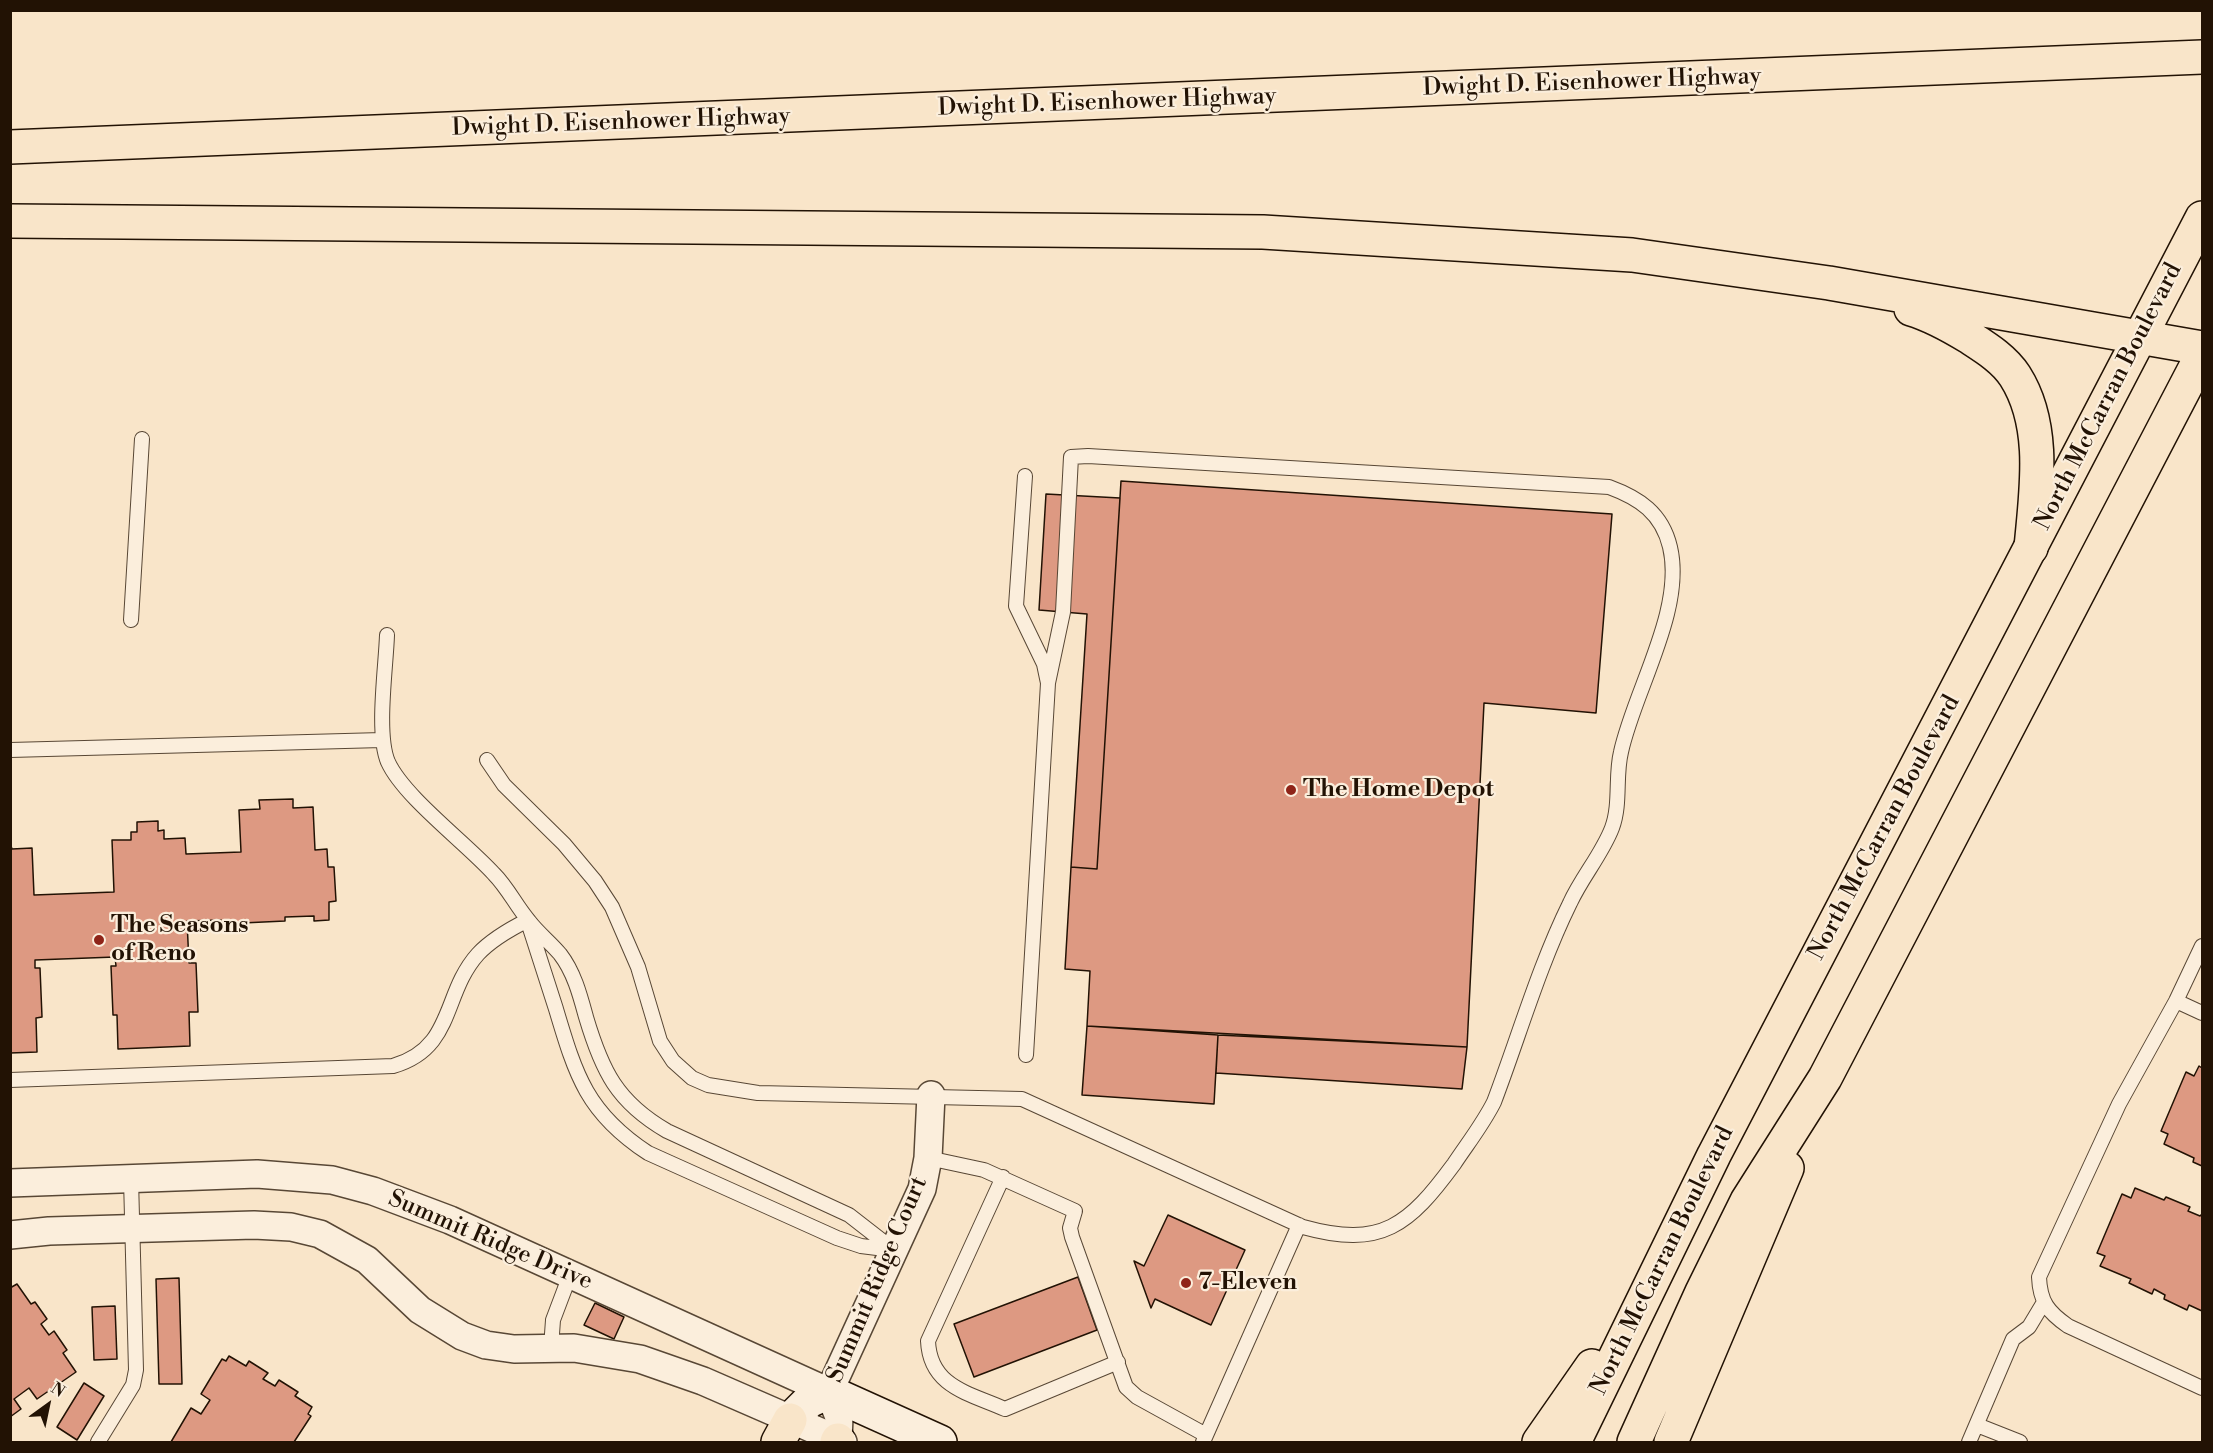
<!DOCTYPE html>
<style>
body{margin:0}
#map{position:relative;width:2213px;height:1453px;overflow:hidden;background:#f9e5c9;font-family:"Libre Bodoni",serif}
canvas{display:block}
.frame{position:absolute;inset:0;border:12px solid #221204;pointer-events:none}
.north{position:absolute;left:18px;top:1375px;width:60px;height:60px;-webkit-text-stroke:4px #fbeedc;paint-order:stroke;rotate:33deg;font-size:16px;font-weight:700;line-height:24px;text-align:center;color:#221204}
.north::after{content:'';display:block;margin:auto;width:21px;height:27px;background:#221204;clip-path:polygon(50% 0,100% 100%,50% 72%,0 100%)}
</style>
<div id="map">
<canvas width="2213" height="1453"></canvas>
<div class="frame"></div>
<div class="north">N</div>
</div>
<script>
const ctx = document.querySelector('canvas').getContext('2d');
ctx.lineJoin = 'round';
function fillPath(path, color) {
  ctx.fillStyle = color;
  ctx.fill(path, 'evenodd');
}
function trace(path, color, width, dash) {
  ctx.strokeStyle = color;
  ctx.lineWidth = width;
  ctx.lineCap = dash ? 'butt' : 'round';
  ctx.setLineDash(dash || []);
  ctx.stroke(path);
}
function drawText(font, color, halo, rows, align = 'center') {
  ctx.font = font + ' "Libre Bodoni",serif';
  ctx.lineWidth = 4.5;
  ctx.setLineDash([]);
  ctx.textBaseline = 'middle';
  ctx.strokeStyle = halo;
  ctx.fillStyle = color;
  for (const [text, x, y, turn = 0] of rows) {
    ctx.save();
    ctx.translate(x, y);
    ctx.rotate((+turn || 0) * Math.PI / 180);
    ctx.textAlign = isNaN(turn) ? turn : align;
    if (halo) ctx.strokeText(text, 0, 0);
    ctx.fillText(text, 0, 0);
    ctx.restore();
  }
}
const building = new Path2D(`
 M 1121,481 L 1612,514 L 1596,713 L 1484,703 L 1467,1047 L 1087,1026 L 1090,971 L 1065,969 L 1071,867 L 1097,869 Z
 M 1046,494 L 1120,498 L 1097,869 L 1071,867 L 1087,614 L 1039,610 Z
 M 293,799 L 293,808 L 313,807 L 315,850 L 327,849 L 328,867 L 334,867 L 336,901 L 329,902 L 329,920 L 314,921 L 314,916 L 285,917 L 285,921 L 221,924 L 221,920 L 187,921 L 189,963 L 196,963 L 198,1012 L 189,1012 L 190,1046 L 118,1049 L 117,1015 L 113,1015 L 111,966 L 116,966 L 115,957 L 35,960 L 35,968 L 40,968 L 42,1017 L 36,1018 L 37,1052 L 10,1053 L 10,843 L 12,849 L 32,848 L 34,895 L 114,892 L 112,840 L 131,840 L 131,832 L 137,832 L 137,822 L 158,821 L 158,831 L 164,830 L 164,839 L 185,838 L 186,854 L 241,852 L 239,810 L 260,809 L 259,800 Z
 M 1087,1026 L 1218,1035 L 1214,1104 L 1082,1095 Z
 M 1218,1035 L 1467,1047 L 1462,1089 L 1216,1073 Z
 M 2199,1066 L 2202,1068 L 2202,1166 L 2193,1162 L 2194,1158 L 2164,1144 L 2168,1134 L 2161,1131 L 2186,1072 L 2194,1076 Z
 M 2135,1188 L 2164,1200 L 2166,1197 L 2190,1207 L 2188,1211 L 2200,1216 L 2202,1214 L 2202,1311 L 2189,1305 L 2187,1310 L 2164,1299 L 2165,1295 L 2154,1289 L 2152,1294 L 2129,1283 L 2131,1279 L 2100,1266 L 2105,1256 L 2097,1253 L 2122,1194 L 2131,1198 Z
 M 1168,1215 L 1245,1250 L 1211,1325 L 1155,1299 L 1151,1308 L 1134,1261 L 1144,1266 Z
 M 1078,1277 L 1097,1330 L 974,1377 L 954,1324 Z
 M 179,1278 L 182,1384 L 159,1384 L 156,1279 Z
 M 17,1284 L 31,1304 L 35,1302 L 47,1319 L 41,1324 L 49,1335 L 54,1331 L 67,1350 L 63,1353 L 76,1372 L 37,1399 L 29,1388 L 14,1399 L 21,1409 L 10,1417 L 10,1288 Z
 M 595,1303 L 624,1317 L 614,1339 L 584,1325 Z
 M 115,1306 L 117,1359 L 94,1360 L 92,1307 Z
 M 229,1356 L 246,1366 L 249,1361 L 268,1373 L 263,1379 L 275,1386 L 279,1380 L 298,1392 L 295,1396 L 312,1407 L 308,1414 L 311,1416 L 294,1442 L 171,1442 L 191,1408 L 201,1414 L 210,1400 L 201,1394 L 222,1359 L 226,1361 Z
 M 84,1383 L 104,1396 L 77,1440 L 57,1427 Z`);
fillPath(building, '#dd9982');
trace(building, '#221204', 1.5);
const lane = new Path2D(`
 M 1025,476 L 1016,606 L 1044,664 L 1048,683 L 1026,1055
 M 131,620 L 142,439
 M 387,635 C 386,667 376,734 388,762 C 404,797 466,843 494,874 C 508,888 516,906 529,921 C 538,933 550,942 560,954 C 574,972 580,995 586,1017 C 602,1071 617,1102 667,1131 L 849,1215 L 894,1250
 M 10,750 L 382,740
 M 487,760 L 504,785 L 564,844 L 595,881 L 612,907 L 638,967 L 660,1041 L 673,1061 L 692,1078 L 708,1085 L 758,1093 L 1022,1099 L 1303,1227 C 1382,1249 1409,1225 1454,1164 C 1468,1143 1483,1124 1494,1102 C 1519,1036 1539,966 1570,903 C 1582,877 1602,854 1612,828 C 1621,804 1615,776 1621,752 C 1634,691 1685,610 1670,547 C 1662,513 1639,498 1609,487 L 1088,456 L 1071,457 L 1063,612 L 1048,683
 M 529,925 C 538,953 547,981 556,1009 C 576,1076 587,1113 648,1153 L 837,1238 L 861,1246 L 893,1250
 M 2202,946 L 2176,1001 L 2119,1104 L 2039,1277 C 2040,1302 2048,1312 2068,1326 L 2202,1388
 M 2176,1001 L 2202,1013
 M 10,1080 L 393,1066 C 455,1048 442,994 478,954 C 492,939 510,929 528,920
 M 928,1158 L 984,1170 L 1075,1211 L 1070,1228 L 1072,1237 L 1126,1387 L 1137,1397 L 1206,1435
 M 1003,1177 L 928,1341 C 930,1387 969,1393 1005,1409 L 1118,1362
 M 551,1348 L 553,1320 L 570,1275
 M 1977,1425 L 2020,1442
 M 98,1442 L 133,1385 L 136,1370 L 131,1179
 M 1203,1442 L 1299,1225
 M 1969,1442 L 2013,1339 L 2029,1327 L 2044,1302`);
const street = new Path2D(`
 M 10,1183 L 257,1174 L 332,1180 L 373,1191 L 450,1220 L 829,1392
 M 10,1235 L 49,1231 L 254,1225 L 291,1227 L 320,1234 L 367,1260 L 420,1310 L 462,1336 L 486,1345 L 514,1349 L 574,1348 L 640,1359 L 703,1381 L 843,1442
 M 838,1440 L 839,1417 L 829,1392 L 922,1189 L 928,1158 L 931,1095`);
const secondary = new Path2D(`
 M 790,1420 L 809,1401 L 829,1392 L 940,1442`);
const primary = new Path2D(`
 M 778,1442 L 790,1420
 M 837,1442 L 838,1440
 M 1539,1442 L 1592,1366
 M 1574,1442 L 1714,1155 L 2202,218
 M 1634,1442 L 1702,1292 L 1747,1201 L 1825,1078 L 2202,355
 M 1671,1442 L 1787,1168`);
const highway = new Path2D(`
 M 10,147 L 2202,57
 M 10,221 L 1263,232 L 1632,255 L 1829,283 L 2202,348
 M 1911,309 C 1931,315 1951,326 1969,337 C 1986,348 2004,359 2015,376 C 2047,426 2036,492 2031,548`);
trace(lane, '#584735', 16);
trace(street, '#584735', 30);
trace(secondary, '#221204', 36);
trace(primary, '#221204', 36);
trace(highway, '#221204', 36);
trace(lane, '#fbeedc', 14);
trace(street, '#fbeedc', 27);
trace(secondary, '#fbeedc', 33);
trace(primary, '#f9e5c9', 33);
trace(highway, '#f9e5c9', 33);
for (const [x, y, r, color] of [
 [1291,790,6,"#8f2418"],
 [99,940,6,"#8f2418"],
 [1186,1283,6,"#8f2418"]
]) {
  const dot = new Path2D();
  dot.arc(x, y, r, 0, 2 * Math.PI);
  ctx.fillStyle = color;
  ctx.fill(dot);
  trace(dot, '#fbeedc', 2);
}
drawText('24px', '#221204', '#fbeedc', [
 ["Dwight D. Eisenhower Highway",1592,83,-2],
 ["Dwight D. Eisenhower Highway",1107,103,-2],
 ["Dwight D. Eisenhower Highway",621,123,-2],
 ["North McCarran Boulevard",2109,397,-63],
 ["North McCarran Boulevard",1885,828,-62],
 ["Summit Ridge Drive",490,1241,23],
 ["North McCarran Boulevard",1663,1261,-64],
 ["Summit Ridge Court",878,1280,-67]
]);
drawText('bold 24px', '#221204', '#fbeedc', [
 ["The Home Depot",1303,790],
 ["The Seasons",111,926],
 ["of Reno",111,954],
 ["7-Eleven",1198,1283]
], 'left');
</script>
